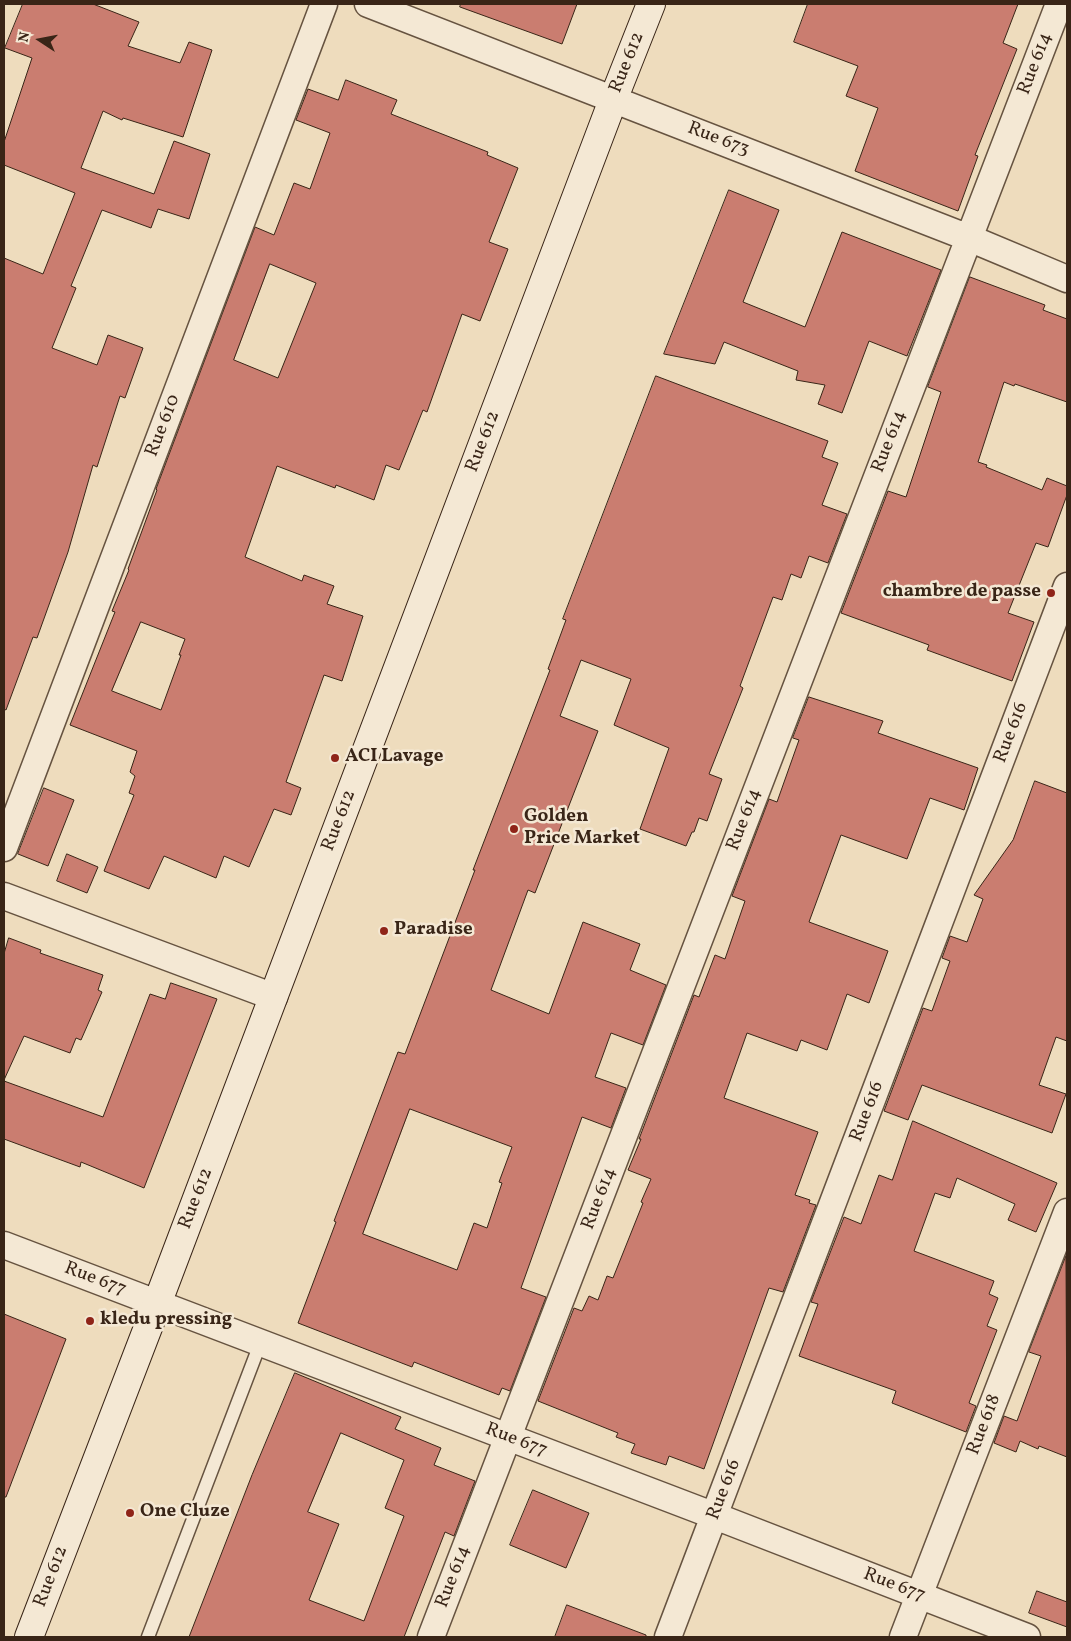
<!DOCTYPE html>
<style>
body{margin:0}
#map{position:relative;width:1071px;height:1641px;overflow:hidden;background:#eedcbd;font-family:Vollkorn,serif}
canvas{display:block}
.frame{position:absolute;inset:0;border:5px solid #392517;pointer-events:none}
.north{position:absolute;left:15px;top:15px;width:50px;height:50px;-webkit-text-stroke:4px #f4e8d4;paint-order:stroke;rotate:281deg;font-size:14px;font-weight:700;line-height:20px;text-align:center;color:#392517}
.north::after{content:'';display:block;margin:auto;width:18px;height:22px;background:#392517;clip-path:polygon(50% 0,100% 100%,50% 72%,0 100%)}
</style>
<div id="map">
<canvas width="1071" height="1641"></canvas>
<div class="frame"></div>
<div class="north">N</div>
</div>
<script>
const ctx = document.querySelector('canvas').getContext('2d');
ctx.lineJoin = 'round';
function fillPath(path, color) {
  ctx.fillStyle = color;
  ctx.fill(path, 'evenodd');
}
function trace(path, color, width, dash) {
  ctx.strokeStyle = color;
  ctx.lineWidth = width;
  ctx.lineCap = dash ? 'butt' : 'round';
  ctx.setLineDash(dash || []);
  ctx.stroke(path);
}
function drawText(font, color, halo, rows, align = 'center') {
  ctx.font = font + ' Vollkorn,serif';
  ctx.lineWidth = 5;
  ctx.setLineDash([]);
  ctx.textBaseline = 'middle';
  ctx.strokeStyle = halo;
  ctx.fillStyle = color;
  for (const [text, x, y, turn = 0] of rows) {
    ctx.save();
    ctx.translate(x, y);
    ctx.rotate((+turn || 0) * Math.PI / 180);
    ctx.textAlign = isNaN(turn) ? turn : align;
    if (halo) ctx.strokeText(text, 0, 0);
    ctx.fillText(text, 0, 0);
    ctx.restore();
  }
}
const building = new Path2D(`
 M 23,4 L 93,4 L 139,22 L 128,46 L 180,63 L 189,42 L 212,50 L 183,137 L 123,118 L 122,120 L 103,111 L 81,168 L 154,194 L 174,141 L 210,154 L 189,219 L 158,209 L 151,228 L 102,210 L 71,286 L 76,288 L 52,348 L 97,365 L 108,335 L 143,348 L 125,398 L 120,396 L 97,467 L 93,465 L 68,552 L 37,638 L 33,637 L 6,710 L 4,709 L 4,258 L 43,274 L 75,193 L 4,165 L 4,142 L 32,58 L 5,48 Z
 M 461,4 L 577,4 L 562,44 L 460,7 Z
 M 808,4 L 1018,4 L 1003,43 L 1017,49 L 975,155 L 978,156 L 958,211 L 855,171 L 878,108 L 846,96 L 858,66 L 794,42 Z
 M 346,80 L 397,100 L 391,114 L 488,152 L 487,155 L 518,168 L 489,242 L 508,249 L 480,321 L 462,314 L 427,412 L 423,410 L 399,470 L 386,465 L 374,500 L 336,485 L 335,488 L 277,466 L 245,557 L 302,581 L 304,575 L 334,586 L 327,604 L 363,616 L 342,681 L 324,675 L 286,782 L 301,788 L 291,815 L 274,809 L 249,867 L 224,856 L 216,878 L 164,856 L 149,889 L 104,871 L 134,795 L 129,793 L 135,776 L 130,772 L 137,751 L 70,725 L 115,612 L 112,611 L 129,570 L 128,569 L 157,490 L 156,489 L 255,227 L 274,235 L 294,183 L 310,189 L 330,133 L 296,120 L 308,89 L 338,100 ZM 270,264 L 316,283 L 278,378 L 234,360 ZM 141,622 L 185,639 L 179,655 L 181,655 L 161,710 L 112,691 Z
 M 729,190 L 779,210 L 743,302 L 805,327 L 842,232 L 941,270 L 907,356 L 869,341 L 842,413 L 818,404 L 825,385 L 796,380 L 798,371 L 724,342 L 715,364 L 664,354 Z
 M 970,277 L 1045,305 L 1043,310 L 1067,319 L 1067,402 L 1015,384 L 1014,386 L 1004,382 L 978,462 L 987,465 L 986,467 L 1042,490 L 1047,478 L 1067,486 L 1067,495 L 1048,547 L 1036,543 L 1008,613 L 1034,622 L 1012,681 L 927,650 L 929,645 L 841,613 L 888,491 L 906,497 L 941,392 L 928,387 Z
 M 656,376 L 828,441 L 822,457 L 838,463 L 822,505 L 847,514 L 828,563 L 809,556 L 801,578 L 791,574 L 782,600 L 773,597 L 740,686 L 743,688 L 709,774 L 722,779 L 707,821 L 699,818 L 694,832 L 692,832 L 686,846 L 640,829 L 669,748 L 614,725 L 631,679 L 581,660 L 560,716 L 598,731 L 535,893 L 528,890 L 491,990 L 549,1014 L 583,922 L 640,944 L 630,970 L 666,985 L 643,1045 L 611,1033 L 595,1077 L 626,1088 L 611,1128 L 582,1117 L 521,1288 L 546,1297 L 510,1391 L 502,1388 L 499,1395 L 414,1362 L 412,1367 L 298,1323 L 336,1222 L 334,1221 L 398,1052 L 405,1054 L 475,870 L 473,870 L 550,670 L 548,669 L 566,620 L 563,619 ZM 410,1109 L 512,1147 L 499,1182 L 502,1183 L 487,1228 L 474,1223 L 457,1270 L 363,1234 Z
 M 809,697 L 883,721 L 878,733 L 978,768 L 964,810 L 930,798 L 907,859 L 841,835 L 809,922 L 888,951 L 869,1003 L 847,994 L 827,1050 L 801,1040 L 797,1051 L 747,1033 L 724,1098 L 818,1132 L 795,1195 L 810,1200 L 809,1203 L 816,1205 L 783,1292 L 769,1288 L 704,1469 L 669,1456 L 666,1465 L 631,1453 L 635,1444 L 616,1437 L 618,1433 L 538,1401 L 574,1308 L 582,1311 L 589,1296 L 598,1300 L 607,1276 L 613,1278 L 643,1203 L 641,1202 L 651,1179 L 628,1170 L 641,1139 L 639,1139 L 694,995 L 699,997 L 715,955 L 725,959 L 745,901 L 732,896 L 769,799 L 777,802 L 799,740 L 793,738 Z
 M 1035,781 L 1067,793 L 1067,1041 L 1056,1037 L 1039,1085 L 1066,1094 L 1052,1133 L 922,1085 L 908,1120 L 884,1111 L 923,1008 L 932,1011 L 950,961 L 942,958 L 950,936 L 967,942 L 983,899 L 974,895 L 1013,840 Z
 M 44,788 L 74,800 L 48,866 L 18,854 Z
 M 67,854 L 98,867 L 87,893 L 57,881 Z
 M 9,938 L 41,950 L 40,953 L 103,975 L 98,990 L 102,992 L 81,1040 L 76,1038 L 70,1053 L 24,1036 L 4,1080 L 4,954 Z
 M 171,983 L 217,999 L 144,1188 L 81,1162 L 80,1167 L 4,1139 L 4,1081 L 103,1117 L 150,994 L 165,999 Z
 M 913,1121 L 1057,1183 L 1036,1232 L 1008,1220 L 1015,1204 L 957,1178 L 950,1198 L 935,1193 L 914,1251 L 994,1281 L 989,1294 L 998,1298 L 987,1326 L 997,1330 L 969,1403 L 976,1406 L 966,1432 L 892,1403 L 896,1391 L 799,1356 L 818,1304 L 811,1302 L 844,1217 L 861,1224 L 879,1175 L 892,1180 Z
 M 1066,1256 L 1067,1457 L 1039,1446 L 1038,1449 L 1020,1441 L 1016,1452 L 994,1443 L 1004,1416 L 1017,1421 L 1041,1356 L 1029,1352 Z
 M 4,1314 L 66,1339 L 6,1497 L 4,1497 Z
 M 295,1373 L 401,1417 L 395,1429 L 441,1448 L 434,1465 L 475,1481 L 454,1536 L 445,1532 L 404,1637 L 189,1637 L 252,1475 ZM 341,1433 L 404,1460 L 385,1508 L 404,1516 L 364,1621 L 309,1600 L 339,1524 L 308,1512 Z
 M 533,1490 L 589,1513 L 566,1568 L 510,1545 Z
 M 1037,1591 L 1067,1602 L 1067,1627 L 1029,1613 Z
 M 567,1605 L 646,1635 L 646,1637 L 555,1637 Z`);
fillPath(building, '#ca7d70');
trace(building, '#392517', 1);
const lane = new Path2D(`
 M 148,1637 L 260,1344`);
const street = new Path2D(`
 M 368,4 L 969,238 L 1067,279
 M 4,848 L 324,4
 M 4,896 L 274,997
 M 4,1245 L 715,1516 L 1027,1637
 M 431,1637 L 1059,4
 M 668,1637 L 1067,586
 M 903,1637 L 1067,1212`);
const secondary = new Path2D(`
 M 29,1637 L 157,1304 L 613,100 L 651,4`);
trace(lane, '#665340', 15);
trace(street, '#665340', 29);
trace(secondary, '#392517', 30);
trace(lane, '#f4e8d4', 12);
trace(street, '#f4e8d4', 26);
trace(secondary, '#f4e8d4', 28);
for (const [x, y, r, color] of [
 [1051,593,5,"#8f2418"],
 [335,758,5,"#8f2418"],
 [514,829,5,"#8f2418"],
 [384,931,5,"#8f2418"],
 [90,1321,5,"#8f2418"],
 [130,1513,5,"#8f2418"]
]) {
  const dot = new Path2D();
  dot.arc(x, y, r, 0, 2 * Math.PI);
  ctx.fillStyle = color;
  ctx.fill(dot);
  trace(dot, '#f4e8d4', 2);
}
drawText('19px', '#392517', '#f4e8d4', [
 ["Rue 612",628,63,-68],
 ["Rue 614",1036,64,-69],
 ["Rue 673",718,140,21],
 ["Rue 610",164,426,-69],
 ["Rue 612",484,442,-69],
 ["Rue 614",890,442,-69],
 ["Rue 616",1012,733,-69],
 ["Rue 614",745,820,-69],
 ["Rue 612",340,821,-69],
 ["Rue 616",868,1112,-69],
 ["Rue 612",197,1199,-69],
 ["Rue 614",600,1199,-69],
 ["Rue 677",95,1280,21],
 ["Rue 618",985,1425,-69],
 ["Rue 677",516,1441,21],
 ["Rue 616",725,1490,-69],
 ["Rue 612",52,1577,-69],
 ["Rue 614",454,1577,-69],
 ["Rue 677",894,1586,21]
]);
drawText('bold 19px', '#392517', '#f4e8d4', [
 ["chambre de passe",1041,593,"right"],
 ["ACI Lavage",345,758],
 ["Golden",524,818],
 ["Price Market",524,840],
 ["Paradise",394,931],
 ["kledu pressing",100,1321],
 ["One Cluze",140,1513]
], 'left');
</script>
